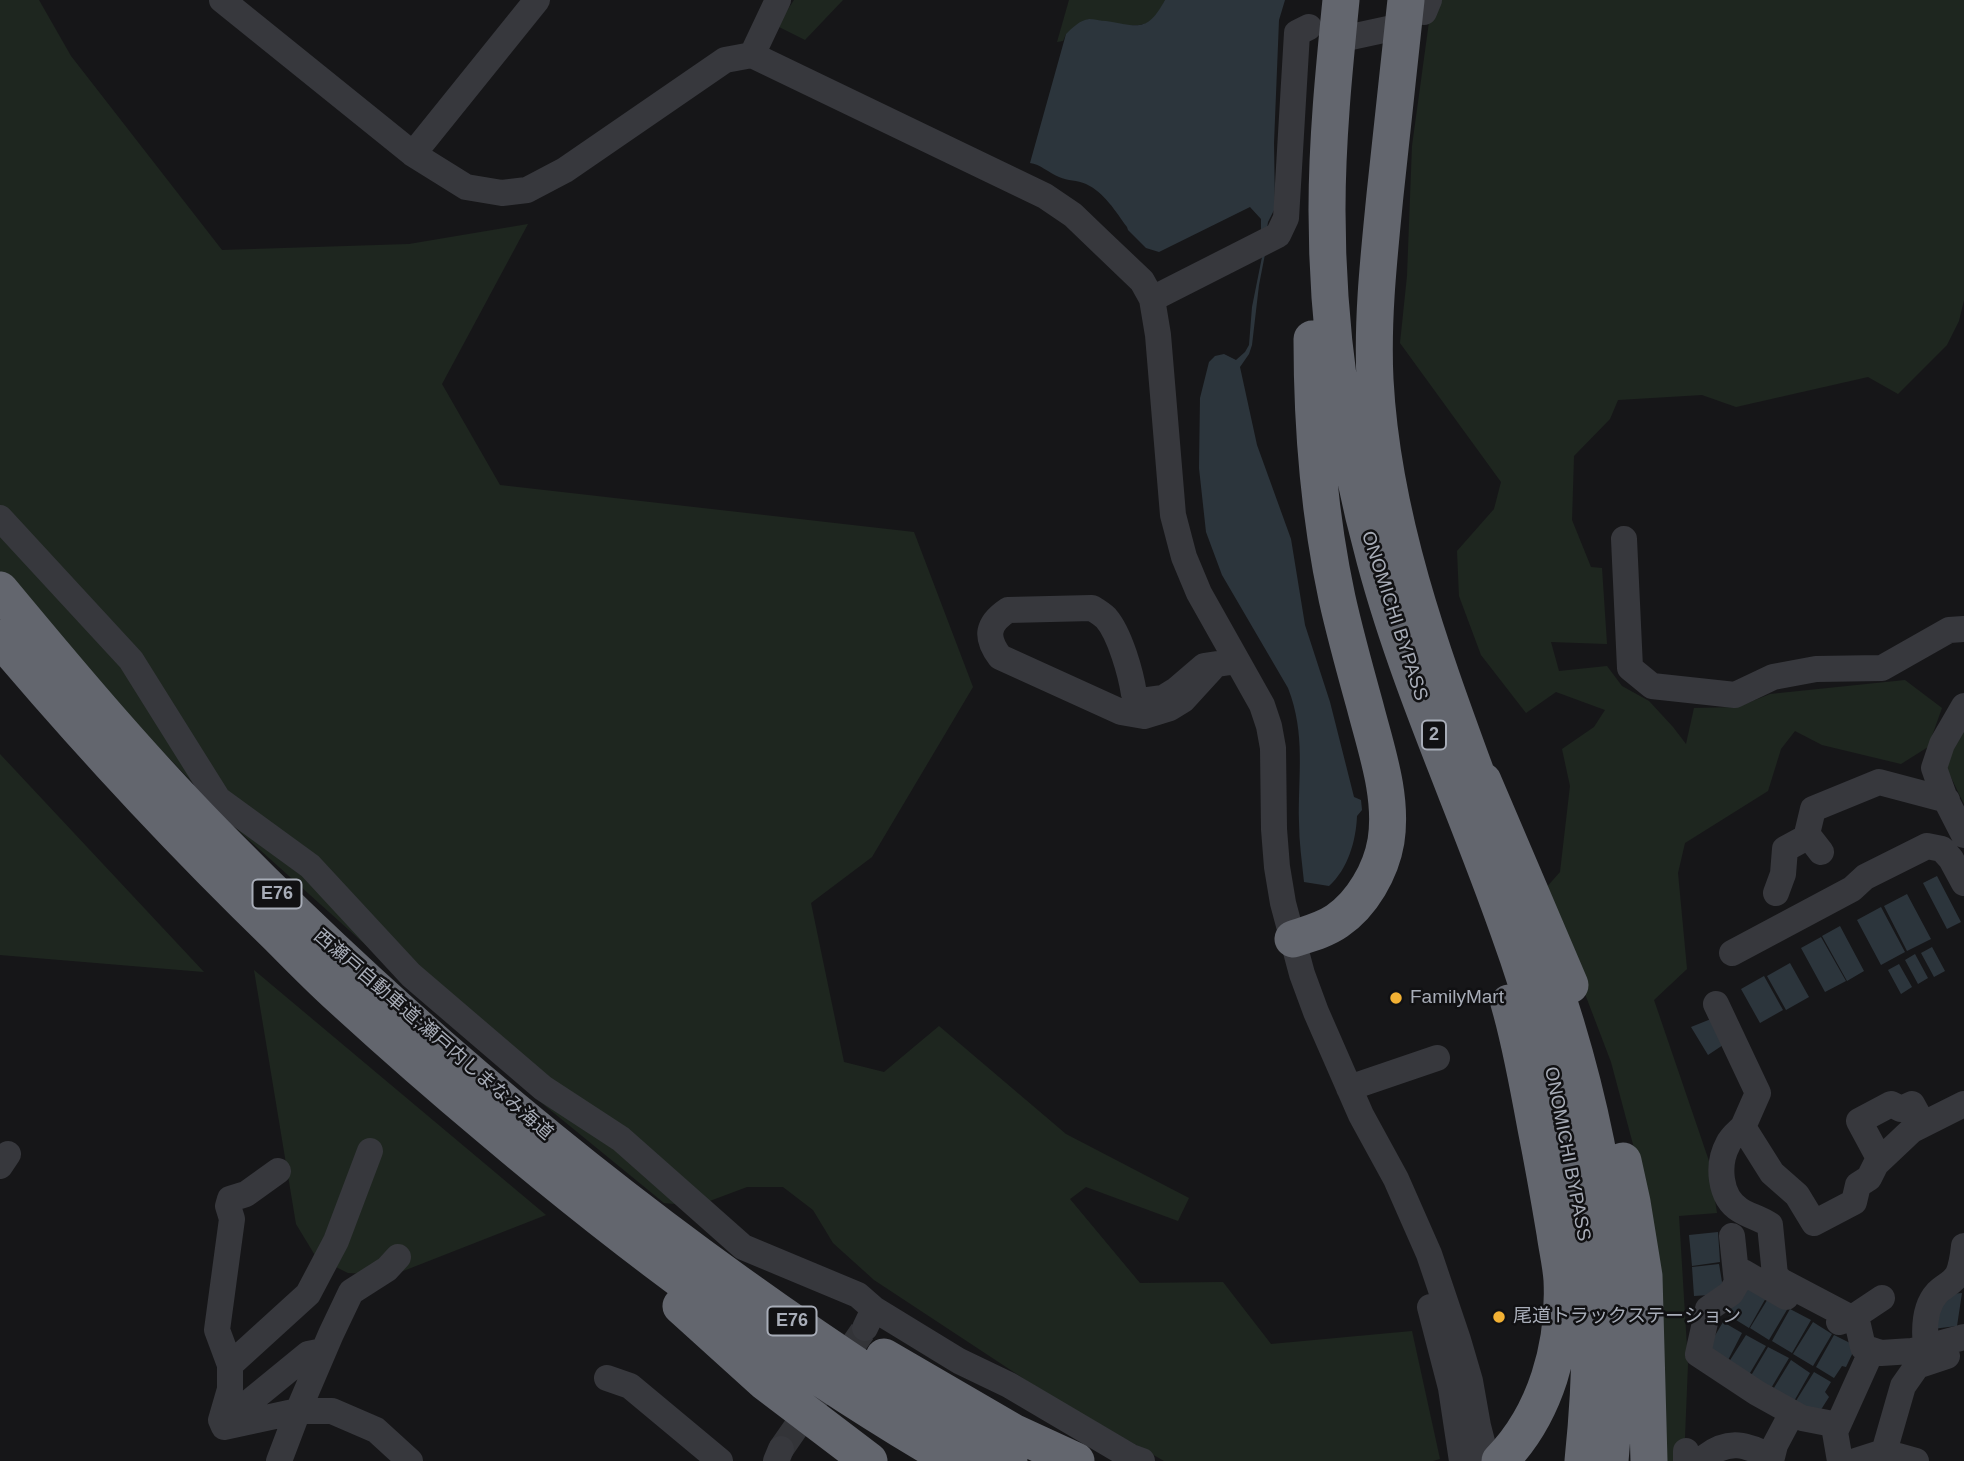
<!DOCTYPE html>
<meta charset="utf-8">
<style>
body{margin:0}
canvas{display:block;background:#161618}
</style>
<canvas width="1964" height="1461"></canvas>
<script>
const ctx = document.querySelector('canvas').getContext('2d');
ctx.lineJoin = 'round';
function fillPath(path, color) {
  ctx.fillStyle = color;
  ctx.fill(path, 'evenodd');
}
function trace(path, color, width, dash) {
  ctx.strokeStyle = color;
  ctx.lineWidth = width;
  ctx.lineCap = dash ? 'butt' : 'round';
  ctx.setLineDash(dash || []);
  ctx.stroke(path);
}
function drawText(font, color, halo, rows, align = 'center') {
  ctx.font = font + ' Helvetica,"Noto Sans JP",sans-serif';
  ctx.lineWidth = 5;
  ctx.setLineDash([]);
  ctx.textBaseline = 'middle';
  ctx.strokeStyle = halo;
  ctx.fillStyle = color;
  for (const [text, x, y, turn = 0] of rows) {
    ctx.save();
    ctx.translate(x, y);
    ctx.rotate((+turn || 0) * Math.PI / 180);
    ctx.textAlign = isNaN(turn) ? turn : align;
    if (halo) ctx.strokeText(text, 0, 0);
    ctx.fillText(text, 0, 0);
    ctx.restore();
  }
}
fillPath(new Path2D(`
 M 0,0 L 39,0 L 71,56 L 222,250 L 409,244 L 528,224 L 442,384 L 500,485 L 914,532 L 973,687 L 872,857 L 811,903 L 844,1062 L 884,1072 L 939,1026 L 1066,1134 L 1189,1198 L 1178,1221 L 1086,1187 L 1070,1199 L 1140,1283 L 1223,1282 L 1271,1344 L 1412,1331 L 1440,1459 L 1433,1461 L 1164,1461 L 1044,1392 L 874,1280 L 833,1243 L 813,1210 L 783,1187 L 747,1187 L 707,1202 L 685,1205 L 664,1203 L 538,1100 L 240,832 L 45,629 L 0,572 Z
 M 794,0 L 843,0 L 805,40 L 777,26 Z
 M 1069,0 L 1165,0 C 1162,6 1159,14 1154,19 C 1141,32 1104,21 1088,19 L 1066,34 L 1063,41 L 1057,42 Z
 M 1432,0 L 1964,0 L 1964,300 L 1959,321 L 1947,345 L 1898,394 L 1868,377 L 1736,407 L 1702,395 L 1618,400 L 1610,419 L 1574,456 L 1572,520 L 1591,567 L 1602,568 L 1607,644 L 1551,642 L 1559,671 L 1607,666 L 1622,686 L 1649,701 L 1673,727 L 1686,744 L 1694,708 L 1738,707 L 1770,694 L 1905,680 L 1942,708 L 1928,747 L 1901,764 L 1822,745 L 1795,731 L 1781,749 L 1768,791 L 1685,843 L 1678,873 L 1687,969 L 1654,1000 L 1709,1161 L 1717,1213 L 1679,1216 L 1688,1364 L 1684,1461 L 1664,1461 L 1634,1148 L 1611,1062 L 1545,889 L 1560,872 L 1570,786 L 1562,749 L 1594,727 L 1605,710 L 1556,692 L 1526,713 L 1481,655 L 1459,596 L 1457,551 L 1494,509 L 1501,482 L 1400,343 L 1407,276 L 1412,146 Z
 M 1964,723 L 1964,804 L 1944,763 Z
 M 0,754 L 204,972 L 0,955 Z
 M 254,970 L 546,1215 L 393,1275 L 348,1273 L 316,1257 L 296,1224 Z`), '#1e261f');
fillPath(new Path2D(`
 M 1165,0 L 1285,0 L 1279,20 L 1274,143 L 1275,208 L 1268,222 L 1266,234 L 1261,236 L 1261,219 L 1250,207 L 1159,252 L 1146,248 L 1128,230 L 1127,227 C 1116,212 1104,192 1086,184 C 1077,180 1068,181 1059,177 C 1049,173 1040,164 1030,163 L 1066,34 C 1072,28 1080,20 1089,19 C 1094,19 1101,21 1106,21 C 1139,26 1147,33 1165,0 Z
 M 1266,249 L 1259,285 L 1252,345 L 1249,354 L 1240,367 L 1257,445 L 1291,539 L 1305,625 L 1330,702 L 1354,797 L 1361,800 L 1362,810 L 1357,816 C 1356,841 1348,869 1329,886 L 1304,882 C 1302,862 1299,842 1299,822 C 1298,775 1306,734 1288,688 L 1222,575 L 1206,532 L 1199,468 L 1200,398 L 1209,362 L 1215,356 L 1224,354 L 1236,360 L 1245,352 L 1249,345 L 1252,307 L 1263,252 Z
 M 1937,876 L 1961,922 L 1947,929 L 1923,883 Z
 M 1907,894 L 1931,939 L 1907,951 L 1884,906 Z
 M 1881,907 L 1905,952 L 1881,965 L 1857,920 Z
 M 1840,926 L 1864,971 L 1847,981 L 1822,936 Z
 M 1821,937 L 1846,981 L 1825,992 L 1801,948 Z
 M 1932,947 L 1945,971 L 1934,977 L 1921,953 Z
 M 1915,954 L 1928,978 L 1918,984 L 1905,960 Z
 M 1790,963 L 1809,997 L 1786,1010 L 1767,976 Z
 M 1899,964 L 1912,987 L 1901,994 L 1888,970 Z
 M 1764,976 L 1783,1010 L 1760,1023 L 1741,989 Z
 M 1711,1019 L 1726,1043 L 1708,1055 L 1691,1027 Z
 M 1718,1232 L 1720,1262 L 1692,1266 L 1689,1235 Z
 M 1719,1264 L 1724,1294 L 1694,1296 L 1692,1267 Z
 M 1745,1283 L 1767,1296 L 1749,1328 L 1728,1315 Z
 M 1962,1293 L 1957,1326 L 1932,1329 L 1938,1295 Z
 M 1769,1297 L 1788,1308 L 1769,1340 L 1750,1328 Z
 M 1790,1309 L 1811,1320 L 1792,1353 L 1772,1341 Z
 M 1723,1322 L 1742,1333 L 1726,1364 L 1704,1354 Z
 M 1813,1322 L 1832,1334 L 1813,1366 L 1793,1354 Z
 M 1746,1335 L 1766,1346 L 1747,1378 L 1727,1365 Z
 M 1834,1335 L 1856,1346 L 1846,1367 L 1842,1366 L 1834,1378 L 1816,1367 Z
 M 1768,1347 L 1789,1358 L 1770,1390 L 1749,1379 Z
 M 1791,1360 L 1810,1373 L 1793,1403 L 1772,1391 Z
 M 1814,1372 L 1831,1382 L 1825,1392 L 1829,1397 L 1817,1416 L 1794,1404 Z`), '#2c353c');
trace(new Path2D(`
 M 781,1449 L 865,1328`), '#333438', 26, [26, 13]);
trace(new Path2D(`
 M 222,0 L 413,154 L 466,187 L 502,193 L 527,190 L 565,170 L 725,60 L 752,55 L 1045,196 L 1073,215 L 1099,240 L 1142,281 L 1152,299 L 1158,335 L 1173,515 L 1184,557 L 1199,593 L 1262,705 L 1269,726 L 1273,748 L 1274,829 L 1277,867 L 1283,903 L 1302,974 L 1316,1012 L 1361,1115 L 1396,1179 L 1429,1254 L 1458,1340 L 1470,1381 L 1478,1426 L 1487,1461
 M 1424,12 L 1429,0
 M 1351,37 L 1388,29
 M 752,55 L 778,0
 M 413,154 L 537,0
 M 1152,299 L 1278,235 L 1286,218 L 1297,33 L 1309,27
 M 0,518 L 131,660 L 218,799 L 310,866 L 411,975 L 543,1088 L 621,1139 L 743,1247 L 858,1295 L 874,1309
 M 1624,539 L 1630,668 L 1652,686 L 1735,695 L 1773,677 L 1816,669 L 1882,668 L 1949,630 L 1964,629
 M 1215,665 L 1183,700 L 1170,708 L 1144,716 L 1121,712 L 1000,657 C 985,637 987,624 1008,610 L 1092,608 C 1097,611 1102,614 1106,618 C 1120,634 1131,674 1134,694 L 1141,701 L 1163,698 L 1176,690 L 1204,666 L 1237,661
 M 1964,706 L 1942,744 L 1934,768 L 1944,796 L 1964,835
 M 1821,852 L 1807,834 L 1813,809 L 1879,782 L 1947,800
 M 1776,893 L 1783,874 L 1785,849 L 1809,836
 M 1732,953 L 1852,889 L 1865,877 L 1927,846 L 1942,849 L 1951,859 L 1964,883
 M 1716,1004 L 1758,1093 L 1743,1127
 M 1349,1088 L 1437,1058
 M 1964,1104 L 1912,1130 L 1876,1164 L 1869,1178 L 1858,1185 L 1854,1202 L 1814,1223 L 1797,1195 L 1772,1173 L 1743,1127 C 1738,1132 1731,1137 1728,1144 C 1717,1164 1719,1197 1740,1210 C 1749,1216 1760,1218 1770,1225 L 1775,1275 L 1781,1281 L 1857,1321 L 1863,1347 L 1881,1353 L 1912,1351 L 1964,1337
 M 1880,1160 L 1859,1121 L 1891,1104 L 1901,1109 L 1912,1104 L 1923,1124
 M 0,1166 L 8,1154
 M 278,1171 L 246,1194 L 230,1199 L 228,1206 L 232,1219 L 217,1330 L 230,1365 L 230,1389 L 221,1420 L 224,1427 L 298,1411 L 332,1411 L 376,1430 L 410,1461
 M 1732,1236 L 1737,1283
 M 1786,1297 L 1743,1272 L 1731,1293 L 1708,1309 L 1698,1354 L 1757,1393 L 1802,1418 L 1838,1425
 M 1430,1307 L 1451,1388 L 1462,1461
 M 1839,1322 L 1852,1318 L 1882,1298
 M 865,1328 L 874,1309 L 959,1361 L 1009,1385 L 1131,1457 L 1142,1461
 M 1926,1347 C 1924,1329 1924,1307 1937,1293 C 1944,1286 1953,1283 1958,1274 C 1962,1265 1963,1255 1964,1246
 M 230,1365 L 308,1294 L 336,1241 L 370,1151
 M 607,1378 L 630,1386 L 720,1461
 M 225,1407 L 242,1408 L 308,1354 L 323,1351
 M 1686,1451 L 1686,1461
 M 1884,1452 L 1903,1386 L 1917,1366 L 1947,1356
 M 279,1461 L 298,1411 L 331,1334 L 351,1292 L 387,1269 L 398,1257
 M 776,1461 L 781,1449
 M 1706,1461 L 1705,1457 C 1730,1438 1746,1445 1772,1457
 M 1771,1461 L 1775,1445 L 1792,1413
 M 1840,1461 L 1835,1432 L 1872,1350
 M 1856,1461 L 1884,1452 L 1916,1461`), '#37383d', 26);
trace(new Path2D(`
 M 1341,0 C 1334,70 1327,140 1327,210 C 1327,329 1344,446 1375,560 C 1409,687 1465,806 1508,929 C 1537,1009 1559,1092 1575,1176 C 1581,1213 1587,1250 1589,1288 C 1592,1346 1589,1403 1583,1461
 M 1406,0 C 1399,65 1392,130 1385,195 C 1379,256 1372,318 1375,380 C 1383,528 1437,666 1487,803
 M 0,590 C 73,678 147,766 228,847 C 407,1028 605,1194 816,1338 C 879,1381 942,1423 1009,1461
 M 0,638 C 88,742 180,841 278,936 C 300,958 322,981 346,1002 C 393,1045 441,1087 490,1128 C 635,1251 789,1365 954,1461
 M 1483,781 L 1570,985
 M 1293,939 C 1308,934 1324,930 1337,921 C 1362,904 1381,871 1386,841 C 1393,796 1376,749 1365,706 C 1355,670 1345,634 1337,598 C 1319,514 1312,425 1312,339
 M 1546,963 C 1573,1040 1594,1119 1606,1200 C 1619,1287 1618,1374 1610,1461
 M 1623,1161 L 1632,1202 L 1644,1276 L 1649,1461
 M 681,1306 L 765,1382 L 869,1461
 M 884,1357 L 1013,1432 L 1076,1461
 M 1500,1461 C 1546,1414 1565,1345 1562,1280 C 1561,1264 1557,1248 1555,1233 C 1549,1197 1543,1163 1536,1128 C 1528,1086 1521,1044 1509,1003`), '#63666e', 37);
for (const [x, y, r, color] of [
 [1396,998,7,"#f2b134"],
 [1499,1317,7,"#f2b134"]
]) {
  const dot = new Path2D();
  dot.arc(x, y, r, 0, 2 * Math.PI);
  ctx.fillStyle = color;
  ctx.fill(dot);
  trace(dot, '#111113', 2.5);
}
for (const [x, y, w] of [
 [1434,735,24],
 [277,894,49],
 [792,1321,49]
]) {
  const box = new Path2D();
  box.roundRect(x - w / 2, y - 14.5, w, 29, 5);
  ctx.fillStyle = '#111113';
  ctx.fill(box);
  trace(box, '#a8adb8', 2);
}
drawText('bold 18px', '#a8adb8', null, [
 ["2",1434,735],
 ["E76",277,894],
 ["E76",792,1321]
]);
drawText('19px', '#a8adb8', '#111113', [
 ["ONOMICHI BYPASS",1394,616,72],
 ["西瀬戸自動車道;瀬戸内しまなみ海道",433,1035,41],
 ["ONOMICHI BYPASS",1567,1154,79]
]);
drawText('19px', '#a8adb8', '#111113', [
 ["FamilyMart",1410,998],
 ["尾道トラックステーション",1513,1317]
], 'left');
</script>
